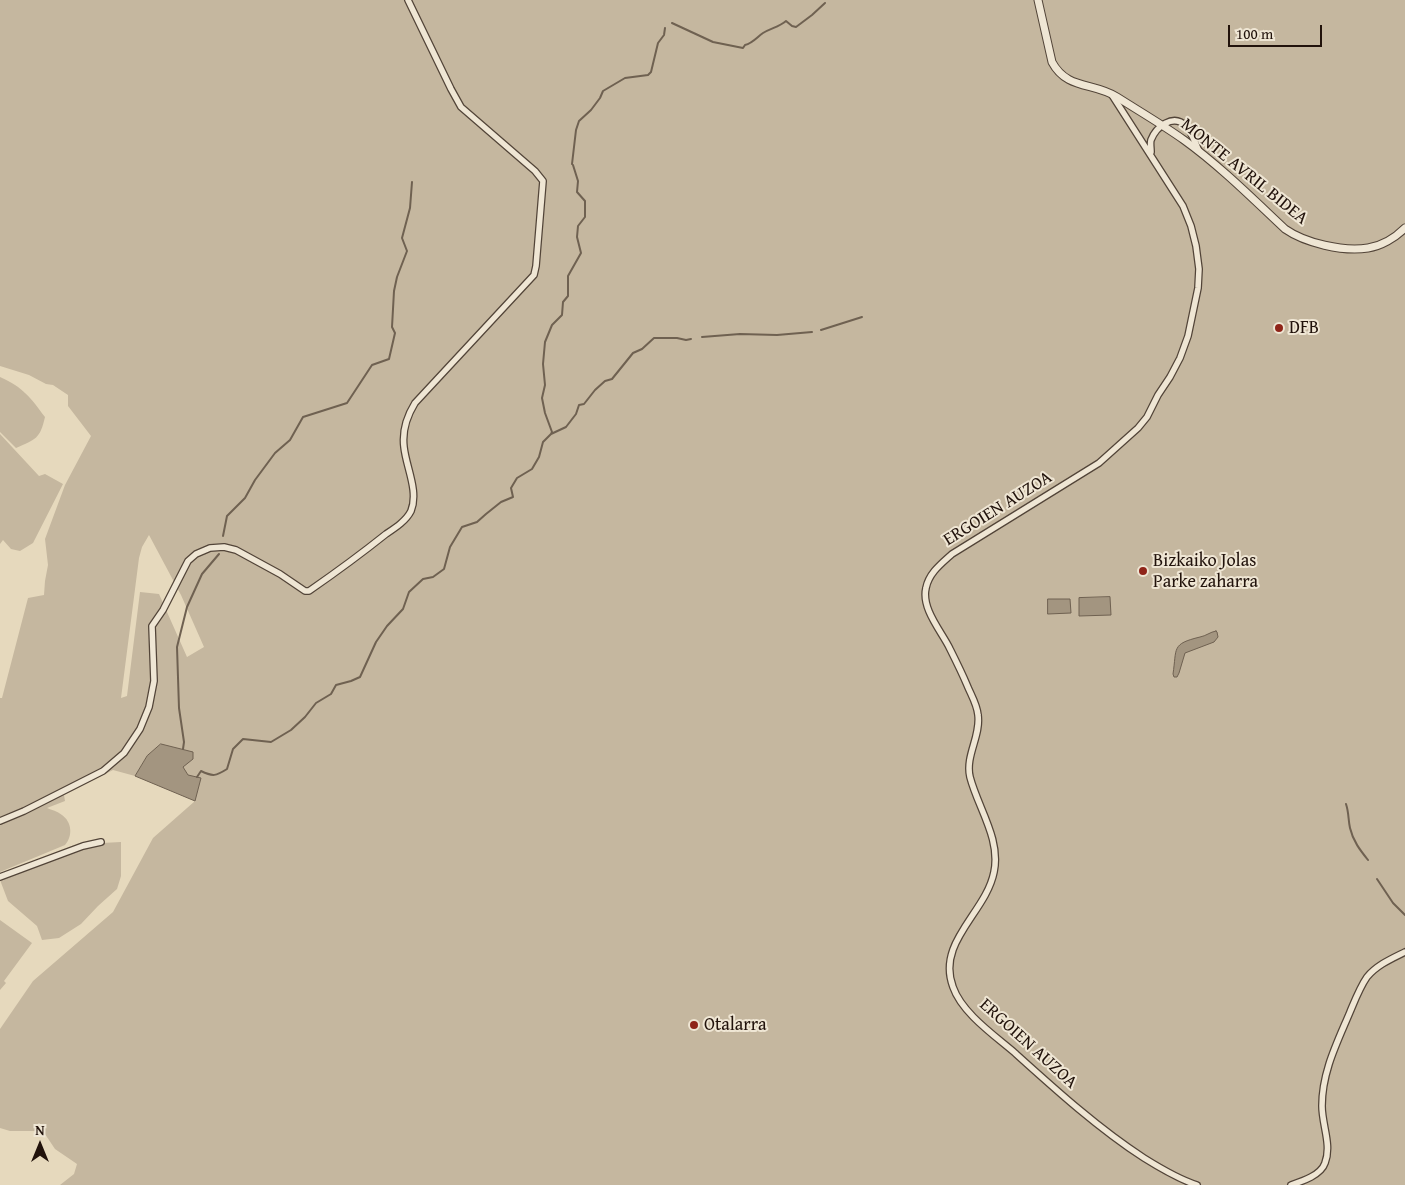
<!DOCTYPE html>
<style>
body{margin:0}
#map{position:relative;width:1405px;height:1185px;overflow:hidden;background:#e6d9bd;font-family:"Gentium Book Plus",serif}
canvas{display:block}
.north{position:absolute;left:15px;top:1120px;width:50px;height:50px;-webkit-text-stroke:4px #efe6d4;paint-order:stroke;rotate:0deg;font-size:14px;font-weight:700;line-height:20px;text-align:center;color:#21120b}
.north::after{content:'';display:block;margin:auto;width:18px;height:22px;background:#21120b;clip-path:polygon(50% 0,100% 100%,50% 72%,0 100%)}
.scale{position:absolute;left:1228px;top:25px;width:94px;height:22px;box-sizing:border-box;border:2px solid #21120b;border-top:0;padding-left:6px;font-size:15px;line-height:18px;white-space:nowrap;color:#21120b;-webkit-text-stroke:4px #efe6d4;paint-order:stroke}
</style>
<div id="map">
<canvas width="1405" height="1185"></canvas>
<div class="north">N</div>
<div class="scale">100 m</div>
</div>
<script>
const ctx = document.querySelector('canvas').getContext('2d');
ctx.lineJoin = 'round';
function fillPath(path, color) {
  ctx.fillStyle = color;
  ctx.fill(path, 'evenodd');
}
function trace(path, color, width, dash) {
  ctx.strokeStyle = color;
  ctx.lineWidth = width;
  ctx.lineCap = dash ? 'butt' : 'round';
  ctx.setLineDash(dash || []);
  ctx.stroke(path);
}
function drawText(font, color, halo, rows, align = 'center') {
  ctx.font = font + ' "Gentium Book Plus",serif';
  ctx.lineWidth = 4;
  ctx.setLineDash([]);
  ctx.textBaseline = 'middle';
  ctx.strokeStyle = halo;
  ctx.fillStyle = color;
  for (const [text, x, y, turn = 0] of rows) {
    ctx.save();
    ctx.translate(x, y);
    ctx.rotate((+turn || 0) * Math.PI / 180);
    ctx.textAlign = isNaN(turn) ? turn : align;
    if (halo) ctx.strokeText(text, 0, 0);
    ctx.fillText(text, 0, 0);
    ctx.restore();
  }
}
fillPath(new Path2D(`
 M 0,0 L 1405,0 L 1405,1185 L 60,1185 L 74,1174 L 77,1164 L 55,1149 L 43,1131 L 10,1131 L 0,1128 L 0,1029 L 33,981 L 113,912 L 153,838 L 195,801 L 188,775 L 182,767 L 147,756 L 135,776 L 113,770 L 64,795 L 65,801 L 47,808 C 52,810 57,811 62,815 C 72,822 73,836 65,845 L 0,872 L 0,698 L 2,698 L 28,598 L 44,595 L 45,581 L 48,565 L 45,539 L 65,485 L 91,436 L 68,406 L 68,395 L 53,385 L 46,384 L 29,375 L 0,366 ZM 149,535 L 181,595 L 204,647 L 187,657 L 159,594 L 140,592 L 127,696 L 121,698 L 139,558 L 142,547 Z
 M 0,377 C 24,388 30,397 45,417 C 40,439 36,439 16,448 L 0,432 Z
 M 0,434 L 39,476 L 45,474 L 63,484 L 33,543 L 20,551 L 11,549 L 3,540 L 0,544 Z
 M 121,842 L 121,876 L 117,889 L 98,906 L 81,924 L 59,938 L 42,940 L 37,926 L 8,901 L 0,880 L 89,846 L 102,843 Z
 M 0,920 L 32,943 L 4,981 L 6,983 L 0,990 Z`), '#c5b79f');
const water = new Path2D(`
 M 1110,597 L 1111,615 L 1079,616 L 1079,598 Z
 M 1048,599 L 1070,599 L 1071,613 L 1048,614 Z
 M 1216,631 L 1217,632 L 1218,637 L 1214,642 L 1185,653 L 1179,673 L 1177,677 L 1174,677 L 1173,674 C 1177,648 1171,644 1200,637 C 1206,636 1210,632 1216,631 Z
 M 161,744 L 193,752 L 193,759 L 183,767 L 188,775 L 201,778 L 195,801 L 135,776 L 147,756 Z`);
fillPath(water, '#a39580');
trace(water, '#6f6151', 1);
trace(new Path2D(`
 M 672,23 L 713,42 L 743,48 L 745,45 C 753,43 757,37 763,33 C 771,28 779,27 786,21 L 792,26 L 796,27 L 812,15 L 825,3
 M 572,164 L 576,130 L 579,121 L 591,110 L 600,98 L 603,91 L 625,78 L 648,75 L 651,72 L 658,43 L 664,35 L 665,28
 M 821,330 L 862,317
 M 702,337 L 740,334 L 777,335 L 812,332
 M 551,434 L 552,432 L 545,413 L 542,398 L 545,385 L 543,364 L 545,342 L 552,325 L 562,315 L 563,302 L 568,296 L 568,276 L 581,253 L 577,237 L 578,226 L 585,217 L 585,201 L 577,192 L 578,181 L 573,165
 M 223,536 L 227,516 L 245,498 L 255,480 L 275,453 L 290,440 L 303,417 L 347,403 L 372,365 L 389,359 L 395,333 L 392,327 L 394,291 L 397,277 L 407,251 L 402,238 L 410,208 L 412,182
 M 183,749 L 184,742 L 179,708 L 177,647 L 187,607 L 202,574 L 219,554
 M 197,777 L 201,771 C 213,777 216,776 227,769 L 233,749 L 243,739 L 271,742 L 291,730 L 305,717 L 316,703 L 331,694 L 336,685 L 351,681 L 360,677 L 376,642 L 387,626 L 403,609 L 409,592 L 423,579 L 433,577 L 444,569 L 450,547 L 462,527 L 477,522 L 486,514 L 501,502 L 513,497 L 511,488 L 517,478 L 532,469 L 539,457 L 543,442 L 551,434 L 566,427 L 576,414 L 579,405 L 584,404 L 595,390 L 605,381 L 612,379 L 633,353 L 642,349 L 654,338 L 677,338 L 686,340 L 691,339
 M 1346,804 C 1349,813 1348,819 1350,828 C 1353,841 1360,850 1368,860
 M 1377,879 L 1393,903 L 1405,915`), '#6f6151', 2);
const minor = new Path2D(`
 M 1112,95 L 1183,206 L 1191,226 L 1196,246 L 1199,269 L 1198,288 L 1188,336 L 1180,358 L 1170,377 L 1158,395 L 1147,417 L 1138,428 L 1099,463 L 952,554 C 941,564 929,573 926,588 C 921,609 942,632 950,649 C 956,661 962,673 967,685 C 971,695 977,704 978,715 C 981,736 965,756 970,777 C 978,808 1001,839 994,872 C 986,913 936,942 953,987 C 962,1013 994,1035 1015,1053 C 1056,1090 1098,1128 1144,1158 C 1160,1168 1178,1179 1197,1185
 M 1151,152 C 1151,148 1150,143 1151,140 C 1156,127 1173,113 1186,126 C 1192,133 1195,143 1199,151
 M 0,821 L 24,811 L 103,771 L 124,753 L 140,729 L 149,707 L 154,681 L 152,626 L 163,610 L 188,561 L 196,554 L 210,548 L 224,547 L 236,550 L 280,574 L 305,591 L 309,591 C 335,573 361,554 386,534 C 395,528 406,521 411,511 C 419,491 406,467 404,447 C 402,431 407,416 415,403 L 534,275 L 536,266 L 543,181 L 535,171 L 461,107 L 451,89 L 408,0
 M 0,877 L 83,846 L 101,842
 M 1291,1185 C 1303,1181 1321,1175 1325,1163 C 1332,1145 1322,1125 1322,1106 C 1322,1072 1337,1043 1350,1012 C 1355,1000 1360,987 1367,977 C 1377,965 1391,959 1405,952`);
const tertiary = new Path2D(`
 M 1038,0 L 1052,62 C 1067,90 1093,82 1117,97 C 1139,111 1163,125 1184,140 C 1220,166 1253,199 1285,229 C 1305,243 1343,252 1368,248 C 1381,246 1395,238 1405,228`);
trace(minor, '#524438', 8);
trace(tertiary, '#524438', 9);
trace(minor, '#efe6d4', 5.5);
trace(tertiary, '#efe6d4', 7);
for (const [x, y, r, color] of [
 [1279,328,5,"#8f2418"],
 [1143,571,5,"#8f2418"],
 [694,1025,5,"#8f2418"]
]) {
  const dot = new Path2D();
  dot.arc(x, y, r, 0, 2 * Math.PI);
  ctx.fillStyle = color;
  ctx.fill(dot);
  trace(dot, '#efe6d4', 2);
}
drawText('18px', '#21120b', '#efe6d4', [
 ["MONTE AVRIL BIDEA",1244,172,39],
 ["ERGOIEN AUZOA",998,509,-32],
 ["ERGOIEN AUZOA",1028,1044,42]
]);
drawText('18px', '#21120b', '#efe6d4', [
 ["DFB",1289,328],
 ["Bizkaiko Jolas",1153,561],
 ["Parke zaharra",1153,582],
 ["Otalarra",704,1025]
], 'left');
</script>
